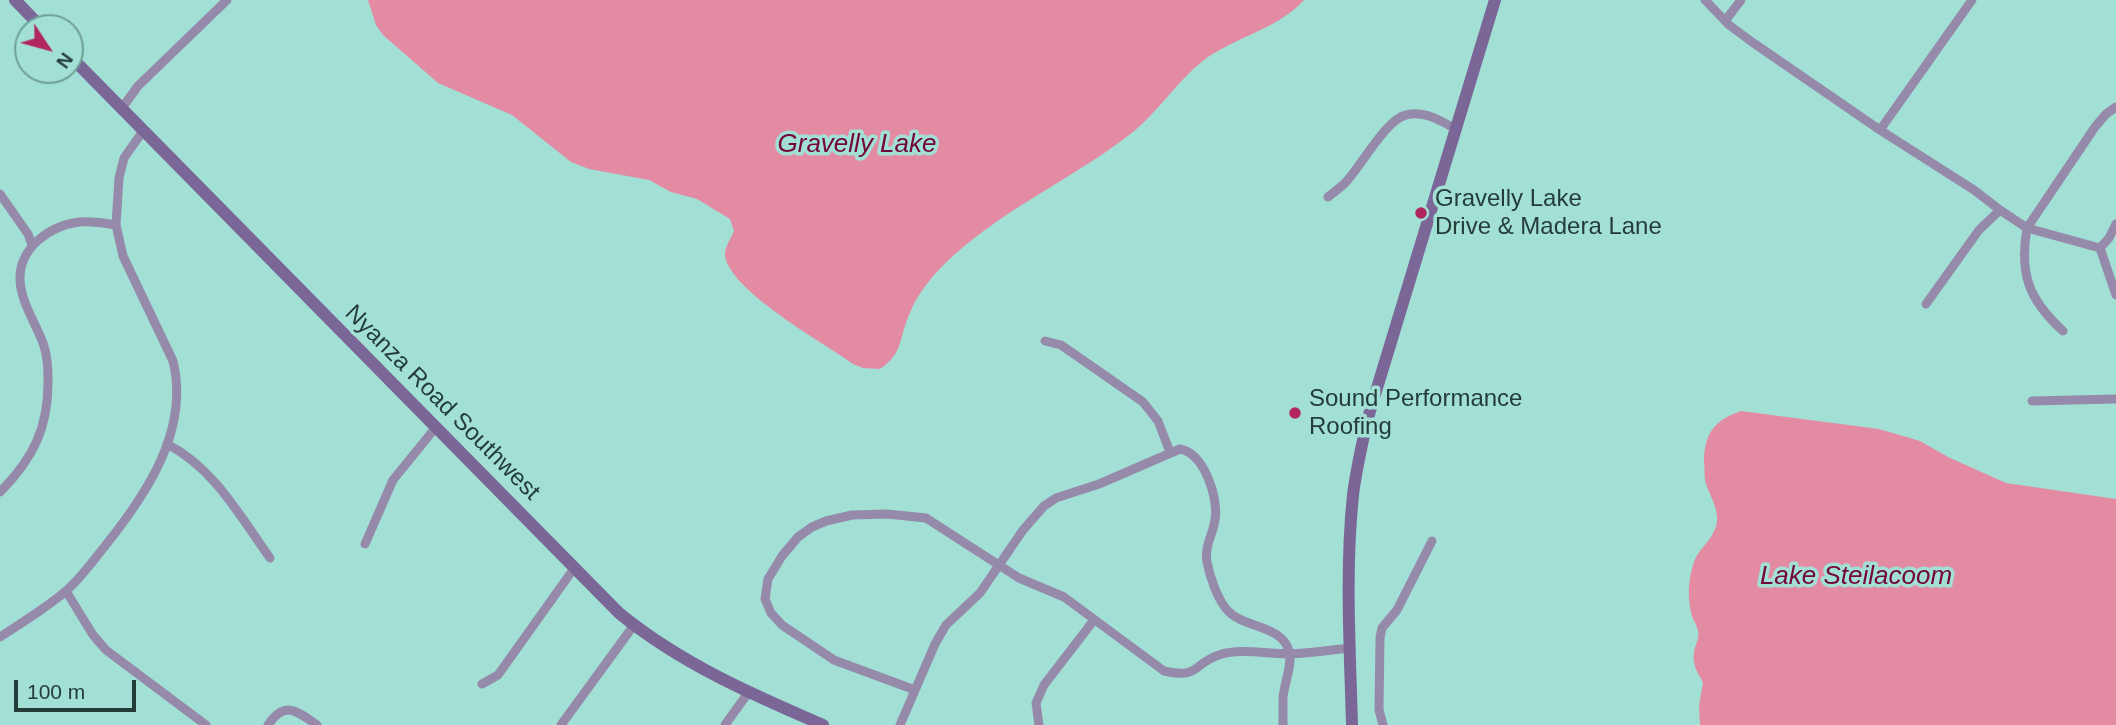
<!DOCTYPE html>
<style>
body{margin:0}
#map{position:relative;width:2116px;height:725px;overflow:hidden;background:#a2e0d5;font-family:Helvetica,sans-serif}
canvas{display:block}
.north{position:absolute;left:14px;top:14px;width:70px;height:70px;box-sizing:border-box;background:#a2e0d5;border:2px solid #709f97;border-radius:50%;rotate:126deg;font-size:19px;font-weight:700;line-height:28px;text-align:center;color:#243d39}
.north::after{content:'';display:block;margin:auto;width:24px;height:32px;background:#b2265f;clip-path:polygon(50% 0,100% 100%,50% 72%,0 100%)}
.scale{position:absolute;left:14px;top:680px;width:122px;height:32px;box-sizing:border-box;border:4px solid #243d39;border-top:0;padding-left:9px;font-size:21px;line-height:24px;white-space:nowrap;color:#243d39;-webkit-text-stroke:5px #a2e0d5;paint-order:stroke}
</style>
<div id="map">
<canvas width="2116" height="725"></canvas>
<div class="north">N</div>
<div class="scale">100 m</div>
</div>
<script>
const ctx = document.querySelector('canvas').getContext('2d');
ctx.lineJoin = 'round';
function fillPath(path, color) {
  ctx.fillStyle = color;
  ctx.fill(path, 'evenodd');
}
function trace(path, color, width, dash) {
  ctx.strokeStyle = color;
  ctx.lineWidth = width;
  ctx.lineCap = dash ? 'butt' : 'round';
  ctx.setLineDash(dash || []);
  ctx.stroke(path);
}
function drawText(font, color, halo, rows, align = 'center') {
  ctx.font = font + ' Helvetica,sans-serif';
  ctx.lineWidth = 7;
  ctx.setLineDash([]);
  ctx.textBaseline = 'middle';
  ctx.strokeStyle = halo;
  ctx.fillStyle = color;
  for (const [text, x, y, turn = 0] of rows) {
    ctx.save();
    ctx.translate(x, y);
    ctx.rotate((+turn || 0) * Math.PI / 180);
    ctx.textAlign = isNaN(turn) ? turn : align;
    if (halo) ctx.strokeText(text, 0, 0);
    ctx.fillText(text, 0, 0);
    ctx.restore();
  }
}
fillPath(new Path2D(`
 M 368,0 L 1304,0 C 1278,29 1235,37 1204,60 C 1177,81 1159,111 1133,132 C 1076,177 1007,207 953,256 C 935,272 918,292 909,315 C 899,338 903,354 880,369 L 863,368 L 853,364 C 823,342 731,292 725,256 C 724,248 731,238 734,231 L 730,219 L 697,199 L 671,192 L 649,180 L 589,169 L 571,162 L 512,115 L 438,83 L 383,35 L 376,25 Z
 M 1741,411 L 1879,429 L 1920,441 L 1948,457 L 2006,483 L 2116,499 L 2116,725 L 1700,725 L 1699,706 L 1703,682 C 1697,672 1692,664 1694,652 C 1695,644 1700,639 1698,631 C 1697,626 1694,621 1692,616 C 1687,598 1688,580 1694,562 C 1699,548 1717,536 1717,520 C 1718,508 1710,496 1706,484 C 1704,478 1705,470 1704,463 C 1704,434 1714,420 1741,411 Z`), '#e48ba4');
trace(new Path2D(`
 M 1705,0 L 1729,25 L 1752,42 L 1880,130 L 1974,190 L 2000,210 L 2027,228 L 2100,248
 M 1725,21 L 1741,0
 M 122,108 L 138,86 L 227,0
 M 1880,130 L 1972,0
 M 0,194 L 28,234 L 32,245
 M 1328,197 C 1334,192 1340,188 1345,183 C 1360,168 1386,119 1406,115 C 1424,110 1442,121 1457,130
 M 2100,248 L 2116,295
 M 2100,248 L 2109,238 L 2116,224
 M 1926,304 L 1979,230 L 2000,210
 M 2063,331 C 2029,300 2019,274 2027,228 L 2095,127 L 2106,114 L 2116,107
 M 1045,341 L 1061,345 L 1143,402 L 1158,421 L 1170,452
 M 2032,401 L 2116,399
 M 167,444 C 214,468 240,516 270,558
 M 0,492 C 34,458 49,426 48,378 C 48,367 47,356 44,346 C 37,325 21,303 20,280 C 19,248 49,226 79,222 C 91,221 104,223 116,225
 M 365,544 L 393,480 L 436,427
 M 66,591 L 93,635 L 106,650 L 206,725
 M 0,637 C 23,622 46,608 66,591 C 81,578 93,561 105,546 C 146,495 190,430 173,361 L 123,256 L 116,225 L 119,178 L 124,158 L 143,131
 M 482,684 L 498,675 L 575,567
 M 915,690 L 834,660 L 782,625 L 771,613 L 765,599 L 768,579 L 782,556 L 798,537 L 812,527 L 826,521 L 852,515 L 887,514 L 926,518 L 1019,578 L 1064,597 L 1164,671 C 1200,679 1192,664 1219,655 C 1240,648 1267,654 1290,654 C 1310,653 1330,650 1350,648
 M 268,725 C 285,700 297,711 317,725
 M 561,725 L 634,625
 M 725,725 L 748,693
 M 900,725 L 935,644 L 946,625 L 980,593 L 1023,530 L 1044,506 L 1056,498 L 1099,484 L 1180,449 C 1204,453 1219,498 1215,520 C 1213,534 1204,547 1207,562 C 1210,577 1217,599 1228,611 C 1244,628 1282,625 1289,651 C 1293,665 1284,683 1283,698 C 1283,707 1283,716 1283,725
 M 1039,725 L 1036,703 L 1044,685 L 1094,620
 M 1383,725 L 1379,710 L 1380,638 L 1382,628 L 1397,610 L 1432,541`), '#968aab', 9);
trace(new Path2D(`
 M 15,0 L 42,28
 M 70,56 L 619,613 C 680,663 751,694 823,725
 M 1352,725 C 1350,649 1345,571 1353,495 C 1356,470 1362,446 1367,421 L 1495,0`), '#7a6797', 12);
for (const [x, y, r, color] of [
 [1421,213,7,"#b2265f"],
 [1295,413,7,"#b2265f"]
]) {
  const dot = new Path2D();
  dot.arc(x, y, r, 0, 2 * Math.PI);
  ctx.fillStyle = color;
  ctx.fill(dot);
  trace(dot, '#a2e0d5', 2.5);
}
drawText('24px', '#243d39', '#a2e0d5', [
 ["Gravelly Lake",1435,199],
 ["Drive & Madera Lane",1435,227],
 ["Sound Performance",1309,399],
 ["Roofing",1309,427]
], 'left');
drawText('24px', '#243d39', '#a2e0d5', [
 ["Nyanza Road Southwest",442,403,45]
]);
drawText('italic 26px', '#730538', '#a2e0d5', [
 ["Gravelly Lake",857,145],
 ["Lake Steilacoom",1856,577]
]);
</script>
